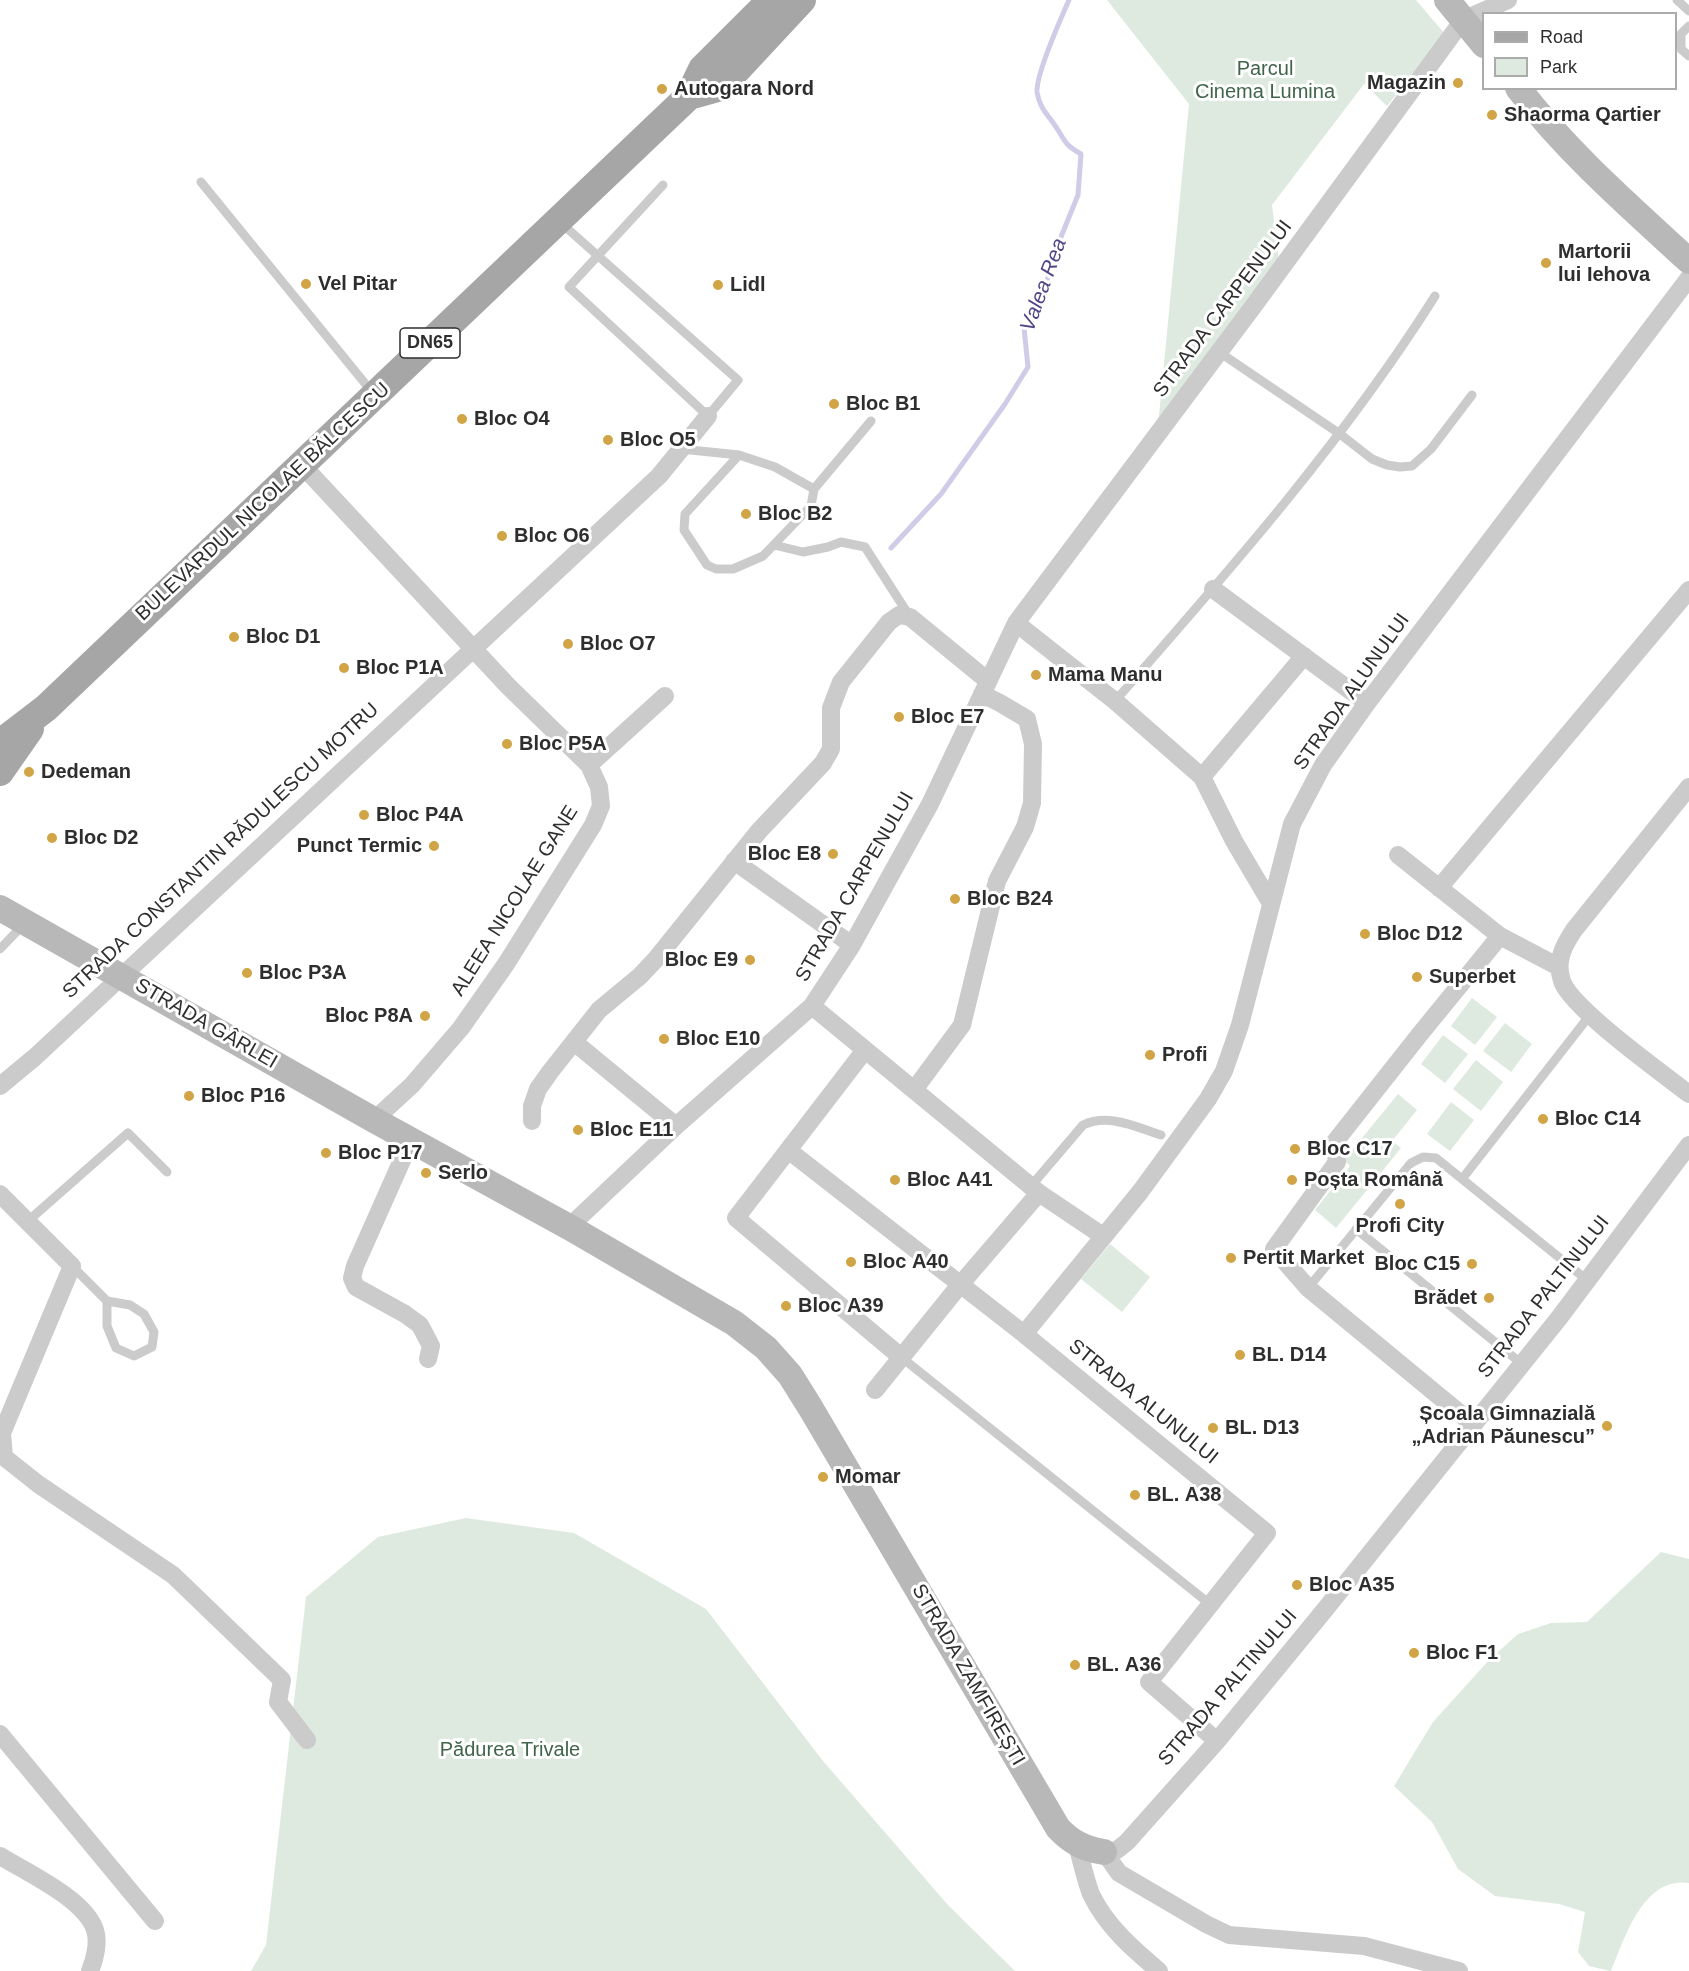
<!DOCTYPE html>
<meta charset="utf-8">
<style>
body{margin:0}
#map{position:relative;width:1689px;height:1971px;overflow:hidden;background:#fff;font-family:Arial,sans-serif}
canvas{display:block}
.legend{position:absolute;left:1482px;top:12px;width:195px;height:78px;box-sizing:border-box;background:#fff;border:2px solid #ababab;margin:0;padding:8px 10px;list-style:none;font-size:18px;color:#2e2e2e}
.legend li{display:flex;align-items:center;gap:12px;height:30px}
.legend b{width:30px;border:2px solid #ababab}
</style>
<div id="map">
<canvas width="1689" height="1971"></canvas>
<ul class="legend">
<li><b style="height:8px;background:#a6a6a6"></b>Road</li>
<li><b style="height:16px;background:#deeae0"></b>Park</li>
</ul>
</div>
<script>
const ctx = document.querySelector('canvas').getContext('2d');
ctx.lineJoin = 'round';
function fillPath(path, color) {
  ctx.fillStyle = color;
  ctx.fill(path, 'evenodd');
}
function trace(path, color, width, dash) {
  ctx.strokeStyle = color;
  ctx.lineWidth = width;
  ctx.lineCap = dash ? 'butt' : 'round';
  ctx.setLineDash(dash || []);
  ctx.stroke(path);
}
function drawText(font, color, halo, rows, align = 'center') {
  ctx.font = font + ' Arial,sans-serif';
  ctx.lineWidth = 6;
  ctx.setLineDash([]);
  ctx.textBaseline = 'middle';
  ctx.strokeStyle = halo;
  ctx.fillStyle = color;
  for (const [text, x, y, turn = 0] of rows) {
    ctx.save();
    ctx.translate(x, y);
    ctx.rotate((+turn || 0) * Math.PI / 180);
    ctx.textAlign = isNaN(turn) ? turn : align;
    if (halo) ctx.strokeText(text, 0, 0);
    ctx.fillText(text, 0, 0);
    ctx.restore();
  }
}
fillPath(new Path2D(`
 M 1107,0 L 1416,0 L 1445,34 L 1387,106 L 1364,84 L 1272,205 L 1279,260 L 1158,426 L 1189,104 Z
 M 1472,998 L 1497,1017 L 1475,1045 L 1451,1026 Z
 M 1505,1023 L 1532,1044 L 1511,1072 L 1483,1051 Z
 M 1443,1035 L 1468,1054 L 1445,1083 L 1421,1064 Z
 M 1476,1060 L 1503,1082 L 1481,1111 L 1453,1089 Z
 M 1398,1094 L 1417,1110 L 1392,1141 L 1401,1148 L 1336,1228 L 1315,1210 L 1350,1166 L 1344,1160 Z
 M 1451,1102 L 1474,1120 L 1450,1151 L 1427,1134 Z
 M 1110,1244 L 1150,1277 L 1122,1312 L 1081,1279 Z
 M 466,1518 L 574,1533 L 706,1609 L 823,1761 L 948,1905 L 1015,1971 L 251,1971 L 266,1945 L 306,1597 L 378,1537 Z
 M 1661,1552 L 1689,1559 L 1689,1883 C 1643,1876 1625,1938 1611,1971 L 1610,1971 L 1589,1966 L 1578,1952 L 1585,1912 L 1559,1904 L 1495,1896 L 1458,1869 L 1432,1822 L 1394,1786 L 1433,1722 L 1490,1659 L 1518,1634 L 1551,1623 L 1587,1622 Z`), '#deeae0');
trace(new Path2D(`
 M 891,548 L 941,494 L 1005,404 L 1028,367 L 1024,328 L 1042,304 L 1052,259 L 1078,195 L 1081,154 C 1062,143 1066,141 1054,124 C 1046,113 1039,106 1037,92 C 1036,75 1061,18 1069,0`), '#d0cce8', 5);
trace(new Path2D(`
 M 1677,0 L 1689,11
 M 1689,26 L 1681,34 L 1681,49 L 1689,56
 M 201,182 L 372,392
 M 561,223 L 738,380 L 708,416 L 569,287 L 663,185
 M 1219,352 L 1340,434 L 1372,459 L 1387,465 L 1400,467 L 1412,466 L 1431,449 L 1472,395
 M 681,449 L 739,455 L 775,467 L 814,489
 M 739,455 L 685,514 L 684,530 L 707,565 L 716,569 L 733,569 L 763,556 L 811,506 L 814,489 L 871,421
 M 774,545 L 803,552 L 828,547 L 841,542 L 865,547 L 910,617
 M 1115,701 C 1228,572 1343,442 1435,296
 M 0,949 L 23,925
 M 1462,1179 L 1590,1015
 M 1031,1186 L 1083,1125 C 1109,1113 1136,1127 1161,1135
 M 28,1221 L 128,1133 L 167,1172
 M 1356,1229 L 1522,1364
 M 72,1266 L 107,1301 L 130,1305 L 144,1314 L 154,1332 L 152,1347 L 134,1356 L 116,1348 L 107,1326 L 107,1301
 M 1308,1288 L 1411,1163 L 1423,1157 L 1436,1158 L 1587,1280
 M 901,1357 L 1211,1605`), '#cbcbcb', 9);
trace(new Path2D(`
 M 303,466 L 508,686 L 589,765 L 599,787 L 601,806 L 593,825 L 506,964 L 461,1028 L 412,1085 L 374,1120
 M 1213,589 L 1367,703
 M 1016,623 L 1115,701 L 1202,777 L 1234,841 L 1270,902
 M 589,765 L 665,696
 M 1202,777 L 1304,656
 M 1689,787 L 1574,930 C 1564,945 1555,961 1562,981 C 1571,1008 1662,1073 1689,1094
 M 1398,855 L 1500,936 L 1559,967
 M 734,861 L 852,945
 M 1439,888 L 1689,590
 M 812,1006 L 1039,1193 L 1103,1236
 M 574,1042 L 676,1126
 M 865,1050 L 736,1218 L 901,1357
 M 0,1086 L 35,1057 L 659,476 L 708,416
 M 914,1090 L 962,1025 L 997,881 L 1025,827 L 1032,803 L 1033,744 L 1027,719 L 1000,703 L 982,694
 M 532,1121 L 532,1106 L 538,1089 L 550,1072 L 599,1010 L 640,976 L 656,959 L 759,831 L 823,763 L 831,749 L 831,708 L 841,682 L 889,622 L 899,615 L 910,617 L 988,681
 M 411,1140 L 355,1266 L 352,1278 L 356,1287 L 405,1314 L 420,1325 L 431,1346 L 428,1359
 M 788,1150 L 1024,1334 L 1267,1533 L 1149,1682 L 1217,1741
 M 0,1194 L 72,1266 L 2,1433 L 4,1457 L 38,1484 L 173,1575 L 282,1680 L 278,1702 L 307,1740
 M 569,1227 L 676,1126 L 812,1006 L 852,945 L 930,804 L 1016,623 L 1255,304 L 1463,20 L 1508,0
 M 1024,1334 L 1140,1192 L 1208,1099 L 1224,1071 L 1240,1025 L 1292,824 L 1323,765 L 1367,703 L 1689,278
 M 875,1390 L 959,1286 L 1039,1193
 M 1474,1425 L 1308,1288 L 1274,1249 L 1337,1162 L 1334,1143 L 1420,1034 L 1500,936
 M 0,1734 L 155,1921
 M 1077,1844 C 1081,1860 1085,1878 1091,1894 C 1106,1926 1133,1949 1159,1971
 M 0,1856 C 26,1872 85,1899 95,1930 C 99,1942 95,1959 90,1971
 M 1459,1971 L 1364,1946 L 1229,1935 L 1206,1924 L 1119,1873 L 1104,1852 L 1117,1850 L 1127,1842 L 1217,1741 L 1323,1612 L 1559,1318 L 1689,1145`), '#cbcbcb', 18);
trace(new Path2D(`
 M 1447,0 L 1484,45
 M 1518,88 C 1568,153 1629,206 1689,261
 M 0,908 L 374,1120 L 569,1227 L 734,1323 L 766,1348 L 790,1375 L 810,1407 L 1058,1828 C 1071,1842 1084,1849 1104,1852`), '#b8b8b8', 26);
trace(new Path2D(`
 M 689,96 L 721,87 L 802,0
 M 0,743 L 46,708 L 689,96 L 702,69 L 771,0
 M 0,772 L 30,729`), '#a6a6a6', 28);
for (const [x, y, r, color] of [
 [1458,83,6,"#d1a445"],
 [662,89,6,"#d1a445"],
 [1492,115,6,"#d1a445"],
 [1546,263,6,"#d1a445"],
 [306,284,6,"#d1a445"],
 [718,285,6,"#d1a445"],
 [834,404,6,"#d1a445"],
 [462,419,6,"#d1a445"],
 [608,440,6,"#d1a445"],
 [746,514,6,"#d1a445"],
 [502,536,6,"#d1a445"],
 [234,637,6,"#d1a445"],
 [568,644,6,"#d1a445"],
 [344,668,6,"#d1a445"],
 [1036,675,6,"#d1a445"],
 [899,717,6,"#d1a445"],
 [507,744,6,"#d1a445"],
 [29,772,6,"#d1a445"],
 [364,815,6,"#d1a445"],
 [52,838,6,"#d1a445"],
 [434,846,6,"#d1a445"],
 [833,854,6,"#d1a445"],
 [955,899,6,"#d1a445"],
 [1365,934,6,"#d1a445"],
 [750,960,6,"#d1a445"],
 [247,973,6,"#d1a445"],
 [1417,977,6,"#d1a445"],
 [425,1016,6,"#d1a445"],
 [664,1039,6,"#d1a445"],
 [1150,1055,6,"#d1a445"],
 [189,1096,6,"#d1a445"],
 [1543,1119,6,"#d1a445"],
 [578,1130,6,"#d1a445"],
 [1295,1149,6,"#d1a445"],
 [326,1153,6,"#d1a445"],
 [426,1173,6,"#d1a445"],
 [895,1180,6,"#d1a445"],
 [1292,1180,6,"#d1a445"],
 [1400,1204,6,"#d1a445"],
 [1231,1258,6,"#d1a445"],
 [851,1262,6,"#d1a445"],
 [1472,1264,6,"#d1a445"],
 [1489,1298,6,"#d1a445"],
 [786,1306,6,"#d1a445"],
 [1240,1355,6,"#d1a445"],
 [1607,1426,6,"#d1a445"],
 [1213,1428,6,"#d1a445"],
 [823,1477,6,"#d1a445"],
 [1135,1495,6,"#d1a445"],
 [1297,1585,6,"#d1a445"],
 [1414,1653,6,"#d1a445"],
 [1075,1665,6,"#d1a445"]
]) {
  const dot = new Path2D();
  dot.arc(x, y, r, 0, 2 * Math.PI);
  ctx.fillStyle = color;
  ctx.fill(dot);
  trace(dot, '#fff', 2);
}
for (const [x, y, w] of [
 [430,343,60]
]) {
  const box = new Path2D();
  box.roundRect(x - w / 2, y - 15, w, 30, 4.5);
  ctx.fillStyle = '#fff';
  ctx.fill(box);
  trace(box, '#2e2e2e', 1.5);
}
drawText('bold 18px', '#2e2e2e', null, [
 ["DN65",430,343]
]);
drawText('20px', '#41654b', '#fff', [
 ["Parcul",1265,69],
 ["Cinema Lumina",1265,92],
 ["Pădurea Trivale",510,1750]
]);
drawText('bold 20px', '#2e2e2e', '#fff', [
 ["Magazin",1446,83,"right"],
 ["Autogara Nord",674,89],
 ["Shaorma Qartier",1504,115],
 ["Martorii",1558,252],
 ["lui Iehova",1558,275],
 ["Vel Pitar",318,284],
 ["Lidl",730,285],
 ["Bloc B1",846,404],
 ["Bloc O4",474,419],
 ["Bloc O5",620,440],
 ["Bloc B2",758,514],
 ["Bloc O6",514,536],
 ["Bloc D1",246,637],
 ["Bloc O7",580,644],
 ["Bloc P1A",356,668],
 ["Mama Manu",1048,675],
 ["Bloc E7",911,717],
 ["Bloc P5A",519,744],
 ["Dedeman",41,772],
 ["Bloc P4A",376,815],
 ["Bloc D2",64,838],
 ["Punct Termic",422,846,"right"],
 ["Bloc E8",821,854,"right"],
 ["Bloc B24",967,899],
 ["Bloc D12",1377,934],
 ["Bloc E9",738,960,"right"],
 ["Bloc P3A",259,973],
 ["Superbet",1429,977],
 ["Bloc P8A",413,1016,"right"],
 ["Bloc E10",676,1039],
 ["Profi",1162,1055],
 ["Bloc P16",201,1096],
 ["Bloc C14",1555,1119],
 ["Bloc E11",590,1130],
 ["Bloc C17",1307,1149],
 ["Bloc P17",338,1153],
 ["Serlo",438,1173],
 ["Bloc A41",907,1180],
 ["Poșta Română",1304,1180],
 ["Profi City",1400,1226,"center"],
 ["Pertit Market",1243,1258],
 ["Bloc A40",863,1262],
 ["Bloc C15",1460,1264,"right"],
 ["Brădet",1477,1298,"right"],
 ["Bloc A39",798,1306],
 ["BL. D14",1252,1355],
 ["Școala Gimnazială",1595,1414,"right"],
 ["„Adrian Păunescu”",1595,1437,"right"],
 ["BL. D13",1225,1428],
 ["Momar",835,1477],
 ["BL. A38",1147,1495],
 ["Bloc A35",1309,1585],
 ["Bloc F1",1426,1653],
 ["BL. A36",1087,1665]
], 'left');
drawText('20px', '#2e2e2e', '#fff', [
 ["STRADA CARPENULUI",1223,309,-53],
 ["BULEVARDUL NICOLAE BĂLCESCU",263,502,-43],
 ["STRADA ALUNULUI",1352,692,-55],
 ["STRADA CONSTANTIN RĂDULESCU MOTRU",221,851,-43],
 ["STRADA CARPENULUI",855,887,-60],
 ["ALEEA NICOLAE GANE",515,901,-58],
 ["STRADA GÂRLEI",206,1024,30],
 ["STRADA PALTINULUI",1544,1297,-52],
 ["STRADA ALUNULUI",1143,1402,39],
 ["STRADA ZAMFIREȘTI",968,1675,60],
 ["STRADA PALTINULUI",1228,1688,-49]
]);
drawText('italic 21px', '#4f4687', '#fff', [
 ["Valea Rea",1044,285,-70]
]);
</script>
